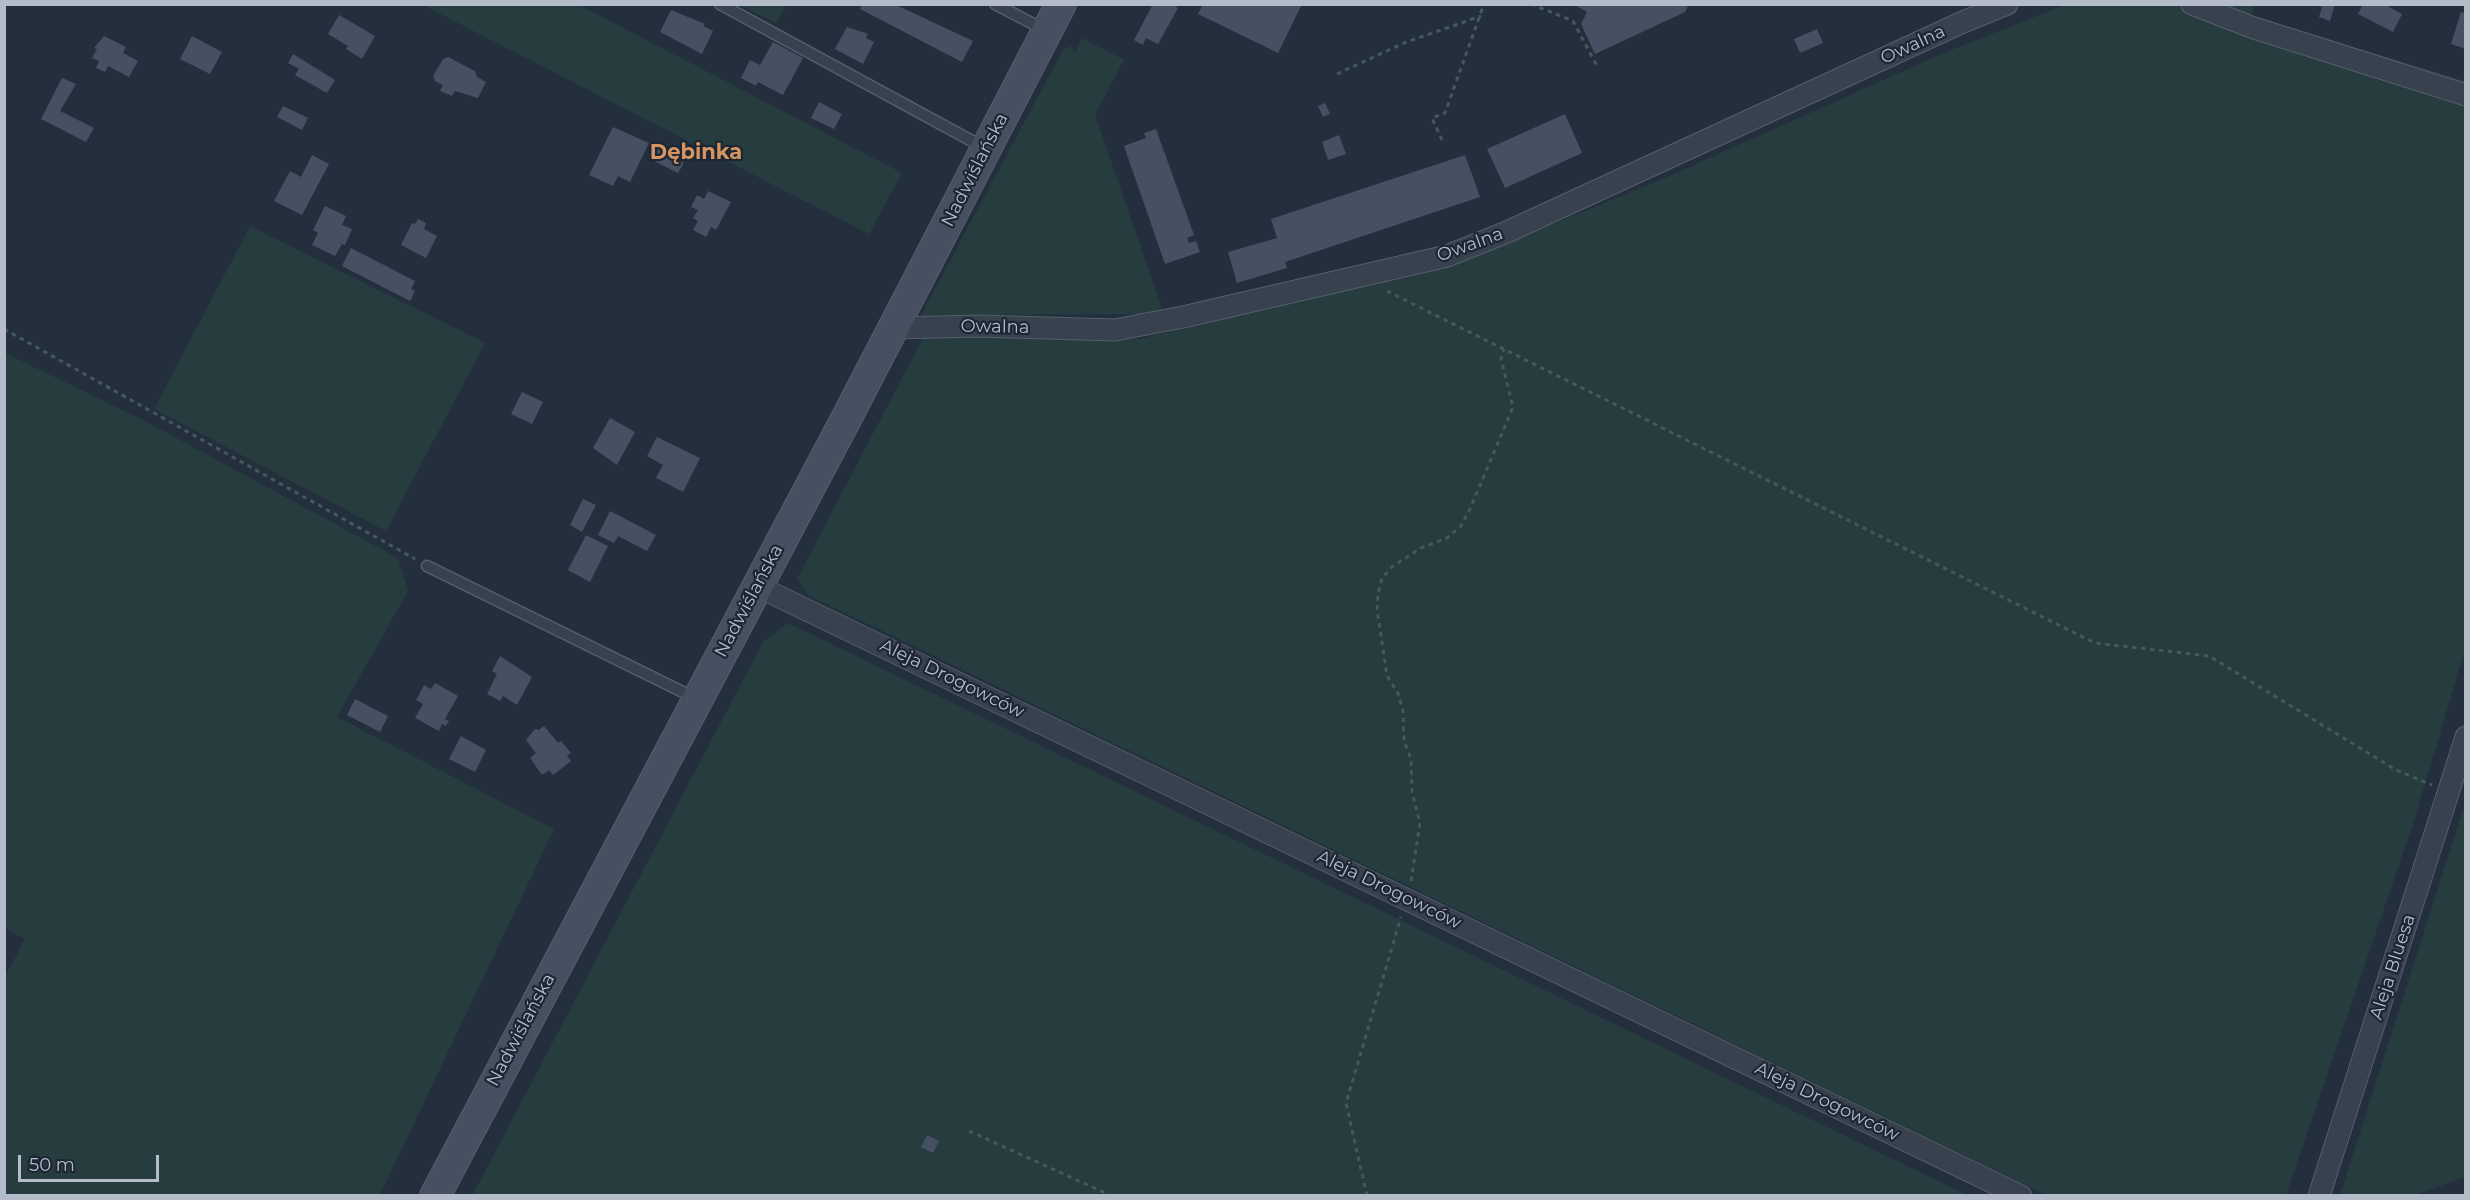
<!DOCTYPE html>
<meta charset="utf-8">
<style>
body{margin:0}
#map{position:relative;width:2470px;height:1200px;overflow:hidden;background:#242f3e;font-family:Montserrat,sans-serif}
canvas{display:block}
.frame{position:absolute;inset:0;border:6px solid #b4bcc9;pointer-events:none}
.scale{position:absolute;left:18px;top:1155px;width:141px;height:27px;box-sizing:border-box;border:3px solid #b4bcc9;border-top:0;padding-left:8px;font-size:18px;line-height:21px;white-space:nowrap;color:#b4bcc9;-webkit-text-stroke:4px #1d2633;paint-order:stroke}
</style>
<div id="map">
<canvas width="2470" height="1200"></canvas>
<div class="frame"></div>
<div class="scale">50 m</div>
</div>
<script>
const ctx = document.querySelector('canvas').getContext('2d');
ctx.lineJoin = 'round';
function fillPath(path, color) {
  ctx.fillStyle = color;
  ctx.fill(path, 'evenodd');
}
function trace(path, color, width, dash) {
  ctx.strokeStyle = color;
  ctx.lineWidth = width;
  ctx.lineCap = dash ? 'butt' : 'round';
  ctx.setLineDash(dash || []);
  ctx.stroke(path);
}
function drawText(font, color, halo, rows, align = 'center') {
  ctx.font = font + ' Montserrat,sans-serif';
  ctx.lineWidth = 4.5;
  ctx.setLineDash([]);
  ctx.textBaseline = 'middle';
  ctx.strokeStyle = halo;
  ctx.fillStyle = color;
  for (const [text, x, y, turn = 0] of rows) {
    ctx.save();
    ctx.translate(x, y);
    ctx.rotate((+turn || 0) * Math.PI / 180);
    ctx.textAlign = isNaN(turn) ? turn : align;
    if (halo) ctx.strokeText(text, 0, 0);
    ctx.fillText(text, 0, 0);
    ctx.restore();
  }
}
fillPath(new Path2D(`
 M 423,5 L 579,5 L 902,173 L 869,234 Z
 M 739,5 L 786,5 L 776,23 Z
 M 2064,5 L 2254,5 L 2251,15 L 2465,81 L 2465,650 L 2412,827 L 2286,1195 L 2046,1195 L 808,595 L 797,579 L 925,334 L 1139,339 L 1429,268 L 1525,236 L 1667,177 L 1946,52 Z
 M 1082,38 L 1124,60 L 1095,115 L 1164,314 L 921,315 L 1063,50 L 1071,46 L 1075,53 Z
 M 250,226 L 485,343 L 386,531 L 154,409 Z
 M 5,353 L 147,422 L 398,558 L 408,591 L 337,717 L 554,829 L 380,1195 L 5,1195 L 5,977 L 25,939 L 4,928 Z
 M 788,623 L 1967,1195 L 472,1196 L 763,642 Z
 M 2465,803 L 2465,1177 L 2415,1195 L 2342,1195 L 2341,1192 Z`), '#263c3f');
fillPath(new Path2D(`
 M 862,4 L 896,5 L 973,41 L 962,62 L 860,9 Z
 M 1153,4 L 1171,4 L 1178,8 L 1158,44 L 1146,38 L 1143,45 L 1134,40 Z
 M 1203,4 L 1302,4 L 1278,53 L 1198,14 Z
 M 1573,4 L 1689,4 L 1685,12 L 1595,54 L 1581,24 L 1587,12 Z
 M 2315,4 L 2335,4 L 2330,21 L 2319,17 L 2322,7 Z
 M 2363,4 L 2384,4 L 2402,14 L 2393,32 L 2358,14 Z
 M 671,10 L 705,24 L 703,26 L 713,31 L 702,54 L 660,32 Z
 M 2461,12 L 2466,14 L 2466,49 L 2451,44 Z
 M 339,15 L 375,36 L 362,59 L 346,49 L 348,46 L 328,34 Z
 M 847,27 L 868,34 L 866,38 L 874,42 L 863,64 L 835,49 Z
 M 1817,29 L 1823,43 L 1800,53 L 1794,39 Z
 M 104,36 L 126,47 L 123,53 L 138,61 L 129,77 L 108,66 L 105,72 L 96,68 L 99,61 L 92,58 L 97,49 L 94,48 Z
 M 192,36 L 222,52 L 210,74 L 180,59 Z
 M 773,42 L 803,58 L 783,95 L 758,82 L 756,86 L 741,78 L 750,60 L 760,65 Z
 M 293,54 L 335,80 L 327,93 L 295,75 L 299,69 L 288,63 Z
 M 448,57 L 475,71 L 477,77 L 486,82 L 478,98 L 455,91 L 452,96 L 440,91 L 443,85 L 435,81 L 433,76 L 443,59 Z
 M 62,78 L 76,84 L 60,111 L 94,128 L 86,142 L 41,119 Z
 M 819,102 L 842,114 L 834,129 L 811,118 Z
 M 1325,103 L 1330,114 L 1323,117 L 1318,106 Z
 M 283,106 L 308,118 L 302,130 L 277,117 Z
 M 1565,114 L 1582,153 L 1505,188 L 1487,149 Z
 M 613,127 L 649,143 L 630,182 L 618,176 L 613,186 L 589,175 Z
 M 1156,129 L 1194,235 L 1187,238 L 1189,243 L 1196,241 L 1200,252 L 1165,264 L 1124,146 L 1146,138 L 1144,133 Z
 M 1339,135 L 1346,154 L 1328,160 L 1322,142 Z
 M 658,149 L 684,163 L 678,173 L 652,160 Z
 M 312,155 L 329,164 L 302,215 L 274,201 L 290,171 L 301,177 Z
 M 1465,155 L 1480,197 L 1285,262 L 1287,268 L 1237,283 L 1228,252 L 1277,238 L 1271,219 Z
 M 708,191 L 731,202 L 716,230 L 711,227 L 706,237 L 693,230 L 698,221 L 693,218 L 698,210 L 691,207 L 697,195 L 704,199 Z
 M 325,206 L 346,216 L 342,225 L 352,229 L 345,245 L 342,244 L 335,256 L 312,245 L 318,233 L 313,230 Z
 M 418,219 L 426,223 L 424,229 L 437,236 L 426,258 L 401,245 L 412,223 L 415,224 Z
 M 351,248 L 415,281 L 411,289 L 415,291 L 410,301 L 342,266 Z
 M 522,392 L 543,402 L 532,424 L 511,414 Z
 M 610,418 L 635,432 L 617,465 L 593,448 Z
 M 657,437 L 700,458 L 683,492 L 656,478 L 663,465 L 647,456 Z
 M 583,499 L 596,505 L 582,532 L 570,525 Z
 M 610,511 L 656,535 L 647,551 L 618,536 L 614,543 L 598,535 Z
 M 586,535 L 608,546 L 590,582 L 568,570 Z
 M 500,656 L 532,677 L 517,705 L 503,696 L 500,701 L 487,694 L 497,674 L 492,671 Z
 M 435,683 L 458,696 L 445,719 L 449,721 L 446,726 L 442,724 L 439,731 L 415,718 L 423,704 L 416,700 L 420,693 L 424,685 L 431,689 Z
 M 355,699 L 388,716 L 380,732 L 347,715 Z
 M 544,726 L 558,743 L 561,741 L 571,753 L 567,756 L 571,761 L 553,775 L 549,770 L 542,775 L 530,758 L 536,753 L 526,740 L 535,729 L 539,730 Z
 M 461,736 L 486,750 L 475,772 L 449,759 Z
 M 927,1135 L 939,1141 L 933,1153 L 921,1147 Z`), '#455162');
const lane = new Path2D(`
 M 720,4 L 983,147
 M 995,4 L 1045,30
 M 427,566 L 697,699`);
const street = new Path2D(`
 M 2192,4 L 2254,28 L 2466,95
 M 893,328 L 978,326 L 1115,330 L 1183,317 L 1447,256 L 1507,232 L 1963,22 L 2007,4
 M 757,586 L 2021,1196
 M 2319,1196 L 2466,737`);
const secondary = new Path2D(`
 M 435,1196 L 846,419 L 1061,4`);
trace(lane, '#565f6c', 13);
trace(street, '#565f6c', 23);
trace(secondary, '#565f6c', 32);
trace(new Path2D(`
 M 1531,4 L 1573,21 L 1597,66
 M 1337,74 L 1404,43 L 1481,16
 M 1442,140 L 1432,118 L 1445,113 L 1484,4
 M 1387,291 L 2095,643 L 2209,656 L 2396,770 L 2432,785
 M 4,329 L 415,559
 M 1411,881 L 1420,823 L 1412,792 L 1411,759 L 1404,741 L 1403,711 L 1398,693 L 1387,676 L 1377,609 L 1378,594 L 1382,578 L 1393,566 L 1421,548 L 1447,538 L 1461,526 L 1470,509 L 1513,407 L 1501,359 L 1504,349
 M 969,1131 L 1112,1196
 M 1367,1196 L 1346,1103 L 1401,917`), '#44595c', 3, [4.5, 4.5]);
trace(lane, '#38414e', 10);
trace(street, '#38414e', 21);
trace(secondary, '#465061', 30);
drawText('18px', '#b4bcc9', '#1d2633', [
 ["Owalna",1913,45,-25],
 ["Nadwiślańska",975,170,-63],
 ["Owalna",1470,245,-20],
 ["Owalna",995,327,1],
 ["Nadwiślańska",749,601,-62],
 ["Aleja Drogowców",952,679,26],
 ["Aleja Drogowców",1389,890,26],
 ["Aleja Bluesa",2393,967,-72],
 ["Nadwiślańska",521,1030,-62],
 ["Aleja Drogowców",1827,1102,26]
]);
drawText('bold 21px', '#d59563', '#1d2633', [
 ["Dębinka",696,153]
]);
</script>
